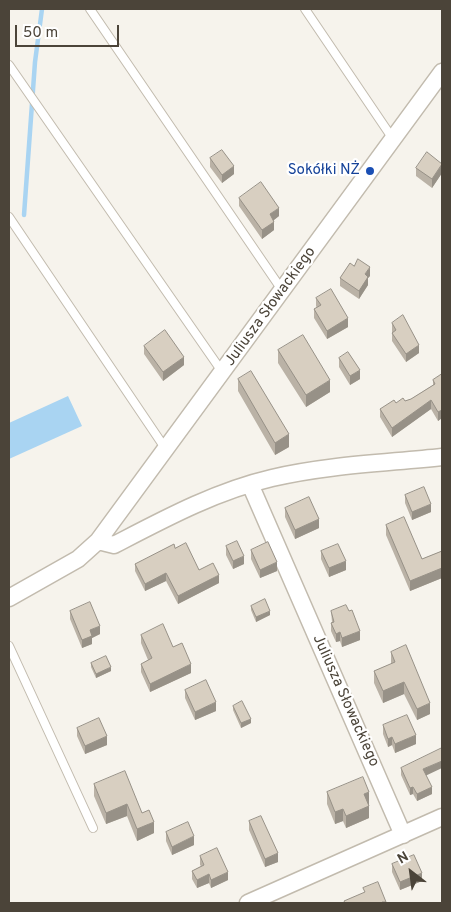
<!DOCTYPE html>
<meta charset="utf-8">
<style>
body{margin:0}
#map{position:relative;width:451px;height:912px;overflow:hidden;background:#f6f3ec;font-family:Overpass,sans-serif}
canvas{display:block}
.frame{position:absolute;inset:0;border:10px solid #4b4439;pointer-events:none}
.north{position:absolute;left:386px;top:847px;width:50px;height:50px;-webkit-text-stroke:4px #fff;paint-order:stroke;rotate:330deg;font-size:14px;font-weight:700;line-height:20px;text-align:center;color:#4b4439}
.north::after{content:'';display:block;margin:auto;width:18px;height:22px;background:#4b4439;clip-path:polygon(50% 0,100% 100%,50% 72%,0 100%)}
.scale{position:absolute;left:15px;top:25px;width:104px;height:22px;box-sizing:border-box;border:2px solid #4b4439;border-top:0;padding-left:6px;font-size:15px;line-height:18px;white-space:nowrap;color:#4b4439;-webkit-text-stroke:4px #fff;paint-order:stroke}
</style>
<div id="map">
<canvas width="451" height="912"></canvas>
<div class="frame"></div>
<div class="north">N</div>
<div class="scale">50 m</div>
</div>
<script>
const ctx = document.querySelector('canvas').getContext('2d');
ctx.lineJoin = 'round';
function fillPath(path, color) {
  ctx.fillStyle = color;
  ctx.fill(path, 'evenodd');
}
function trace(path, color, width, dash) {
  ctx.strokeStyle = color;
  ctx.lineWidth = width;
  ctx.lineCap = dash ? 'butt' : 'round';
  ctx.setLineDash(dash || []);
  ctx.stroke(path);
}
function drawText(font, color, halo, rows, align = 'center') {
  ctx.font = font + ' Overpass,sans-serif';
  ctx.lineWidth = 4.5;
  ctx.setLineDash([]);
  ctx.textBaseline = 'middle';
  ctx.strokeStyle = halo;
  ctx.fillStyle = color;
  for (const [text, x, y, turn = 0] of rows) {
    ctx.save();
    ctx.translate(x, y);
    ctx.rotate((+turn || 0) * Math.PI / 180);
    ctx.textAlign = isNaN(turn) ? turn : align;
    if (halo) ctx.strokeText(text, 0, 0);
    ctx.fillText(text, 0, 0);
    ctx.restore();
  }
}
fillPath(new Path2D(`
 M 68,396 L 82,426 L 9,459 L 9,423 Z`), '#a9d4f2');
trace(new Path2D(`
 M 24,215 L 35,62 L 42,9`), '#a9d4f2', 4.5);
const lane = new Path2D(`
 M 90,9 L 282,290
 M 305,9 L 393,139
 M 9,65 L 223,373
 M 9,217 L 165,448
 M 9,646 L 93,828`);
const street = new Path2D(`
 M 250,484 L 403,835
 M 98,541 L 114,545 C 164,519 216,491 272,478 C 327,465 386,463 442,457
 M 9,598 L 78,559 L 98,541 L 442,72
 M 248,903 L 442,817`);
trace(lane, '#c2bbae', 10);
trace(street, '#c2bbae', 19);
trace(lane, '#fff', 8);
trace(street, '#fff', 16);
fillPath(new Path2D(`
 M 210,158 L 234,174 L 222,183 L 210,167 Z
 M 442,164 L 442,173 L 432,188 L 416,176 L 416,168 Z
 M 239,198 L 279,216 L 274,220 L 274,230 L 262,239 L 239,206 Z
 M 370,276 L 368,278 L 368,285 L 359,299 L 340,286 L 340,278 Z
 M 316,298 L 348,327 L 327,339 L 314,318 L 314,309 L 317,308 L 316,306 Z
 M 392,323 L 419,353 L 406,362 L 392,341 Z
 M 144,346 L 184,365 L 163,381 L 144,354 Z
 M 278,350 L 330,392 L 306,407 L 278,363 Z
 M 339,358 L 360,379 L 350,385 L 339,367 Z
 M 442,374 L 442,418 L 438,421 L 431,409 L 392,437 L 380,417 L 380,409 L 411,399 L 433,385 L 433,380 Z
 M 238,379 L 289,447 L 275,455 L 238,391 Z
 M 405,495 L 431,512 L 412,520 L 405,503 Z
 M 285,508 L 319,528 L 295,539 L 285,517 Z
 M 386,525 L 422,559 L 442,551 L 442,578 L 410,591 L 386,535 Z
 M 226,546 L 244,564 L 233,569 L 226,555 Z
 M 175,548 L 199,570 L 219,583 L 178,604 L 166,581 L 145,591 L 135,571 L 135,564 Z
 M 251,550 L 277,571 L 260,578 L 251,559 Z
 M 321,551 L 346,570 L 329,577 L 321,559 Z
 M 251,606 L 270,615 L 256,622 L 251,610 Z
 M 70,611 L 100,634 L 92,638 L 92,644 L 82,648 L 70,619 Z
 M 331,611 L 360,640 L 342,647 L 340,641 L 336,642 L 331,631 L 331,623 L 332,622 Z
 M 141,635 L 173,647 L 191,673 L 150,692 L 141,672 L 141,664 L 148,660 L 141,643 Z
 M 391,652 L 430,714 L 417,720 L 404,694 L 383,703 L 374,683 L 374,671 L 391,664 Z
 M 91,663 L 111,671 L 96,678 L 91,667 Z
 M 185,690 L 216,711 L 195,720 L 185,698 Z
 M 233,706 L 251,723 L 241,728 L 233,710 Z
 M 383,725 L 416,744 L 395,753 L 392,745 L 388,747 L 383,734 Z
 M 77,728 L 107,745 L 85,754 L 77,736 Z
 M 401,768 L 426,775 L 432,794 L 417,801 L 413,794 L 410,795 L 401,775 Z
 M 94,784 L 142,813 L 154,833 L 137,841 L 127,816 L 106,824 L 94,796 Z
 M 327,792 L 369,804 L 369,818 L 346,828 L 343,821 L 335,824 L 327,804 Z
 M 249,821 L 278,862 L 265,867 L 249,830 Z
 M 166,832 L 194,845 L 172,855 L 166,841 Z
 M 200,856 L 228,880 L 211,888 L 209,883 L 197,888 L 192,879 L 192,871 L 201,866 L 200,865 Z
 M 392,864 L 422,881 L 400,890 L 392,872 Z`), '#bab2a6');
fillPath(new Path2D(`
 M 442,165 L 442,173 L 432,188 L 432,179 Z
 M 234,166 L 234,174 L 222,183 L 222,175 Z
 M 279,208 L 279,216 L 270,223 L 270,214 Z
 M 274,222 L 274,230 L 262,239 L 262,230 Z
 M 370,267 L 370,276 L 368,278 L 368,285 L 359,299 L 359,291 L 365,274 Z
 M 348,318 L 348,327 L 327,339 L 327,331 Z
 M 419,345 L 419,353 L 406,362 L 406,354 Z
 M 184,357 L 184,365 L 163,381 L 163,372 Z
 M 360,370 L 360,379 L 350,385 L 350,376 Z
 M 330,380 L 330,392 L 306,407 L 306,395 Z
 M 431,400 L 431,409 L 392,437 L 392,428 Z
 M 442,410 L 442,418 L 438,421 L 438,412 Z
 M 289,434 L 289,447 L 275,455 L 275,443 Z
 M 431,504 L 431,512 L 412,520 L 412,512 Z
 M 319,519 L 319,528 L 295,539 L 295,530 Z
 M 244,556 L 244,564 L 233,569 L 233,561 Z
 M 346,561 L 346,570 L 329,577 L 329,568 Z
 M 277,562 L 277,571 L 260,578 L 260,570 Z
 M 442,568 L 442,578 L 410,591 L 410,581 Z
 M 166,573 L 166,581 L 145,591 L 145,584 Z
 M 219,575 L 219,583 L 178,604 L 178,596 Z
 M 270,611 L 270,615 L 256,622 L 256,617 Z
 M 100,626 L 100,634 L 92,638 L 92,644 L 82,648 L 82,640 L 90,630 Z
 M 360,631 L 360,640 L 342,647 L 342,638 Z
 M 340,632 L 340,641 L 336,642 L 336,634 Z
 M 191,664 L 191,673 L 150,692 L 150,684 Z
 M 111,667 L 111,671 L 96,678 L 96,674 Z
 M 404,682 L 404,694 L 383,703 L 383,691 Z
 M 216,702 L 216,711 L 195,720 L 195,712 Z
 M 430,703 L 430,714 L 417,720 L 417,709 Z
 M 251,719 L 251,723 L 241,728 L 241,723 Z
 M 416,735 L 416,744 L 395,753 L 395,744 Z
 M 107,736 L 107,745 L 85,754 L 85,746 Z
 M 392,737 L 392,745 L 388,747 L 388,739 Z
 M 442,761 L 442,768 L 423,777 L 423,769 Z
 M 9,775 L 10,775 L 10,783 L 9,784 Z
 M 413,787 L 413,794 L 410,795 L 410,788 Z
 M 432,787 L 432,794 L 417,801 L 417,794 Z
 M 369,792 L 369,804 L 364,806 L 364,794 Z
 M 127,804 L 127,816 L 106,824 L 106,813 Z
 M 369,806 L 369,818 L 346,828 L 346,816 Z
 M 343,809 L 343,821 L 335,824 L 335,812 Z
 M 154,822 L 154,833 L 137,841 L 137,829 Z
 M 194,836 L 194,845 L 172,855 L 172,847 Z
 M 278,853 L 278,862 L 265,867 L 265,859 Z
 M 228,872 L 228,880 L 211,888 L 211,880 Z
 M 422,873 L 422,881 L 400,890 L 400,882 Z
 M 209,874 L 209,883 L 197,888 L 197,880 Z`), '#979187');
const building = new Path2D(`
 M 222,150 L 234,166 L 222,175 L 210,158 Z
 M 427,152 L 442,164 L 432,179 L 416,168 Z
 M 261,182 L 279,208 L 270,214 L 274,222 L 262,230 L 239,198 Z
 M 358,259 L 370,267 L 365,274 L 368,277 L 359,291 L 340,278 L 350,263 L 354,266 Z
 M 331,289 L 348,318 L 327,331 L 314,309 L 321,305 L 316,298 Z
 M 403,315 L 419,345 L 406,354 L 392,333 L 396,330 L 392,323 Z
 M 165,330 L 184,357 L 163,372 L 144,346 Z
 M 303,335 L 330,380 L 306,395 L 278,350 Z
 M 348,352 L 360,370 L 350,376 L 339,358 Z
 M 251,371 L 289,434 L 275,443 L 238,379 Z
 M 442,374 L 442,410 L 438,412 L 431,400 L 392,428 L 380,409 L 394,400 L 396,403 L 403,398 L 405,401 L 411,399 L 435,384 L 433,380 Z
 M 424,487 L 431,504 L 412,512 L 405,495 Z
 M 309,497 L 319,519 L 295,530 L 285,508 Z
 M 404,517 L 422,559 L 442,551 L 442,568 L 410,581 L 386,525 Z
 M 237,541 L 244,556 L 233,561 L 226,546 Z
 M 268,542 L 277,562 L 260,570 L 251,550 Z
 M 186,543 L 199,570 L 213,563 L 219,575 L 178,596 L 166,573 L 145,584 L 135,564 L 174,544 L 175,548 Z
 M 338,544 L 346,561 L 329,568 L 321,551 Z
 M 265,599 L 270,611 L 256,617 L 251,606 Z
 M 90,602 L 100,626 L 90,630 L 92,636 L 82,640 L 70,611 Z
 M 346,605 L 349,611 L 352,610 L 360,631 L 342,638 L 340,632 L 336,634 L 331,623 L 334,622 L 331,611 Z
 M 163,624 L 173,647 L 182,643 L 191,664 L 150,684 L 141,664 L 152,658 L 141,635 Z
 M 406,645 L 430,703 L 417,709 L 404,682 L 383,691 L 374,671 L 395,662 L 391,652 Z
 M 106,656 L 111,667 L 96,674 L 91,663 Z
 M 206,680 L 216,702 L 195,712 L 185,690 Z
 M 242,701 L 251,719 L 241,723 L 233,706 Z
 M 407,715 L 416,735 L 395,744 L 392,737 L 388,739 L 383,725 Z
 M 99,718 L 107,736 L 85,746 L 77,728 Z
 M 442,748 L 442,761 L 423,769 L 432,787 L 417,794 L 413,787 L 410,788 L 401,768 Z
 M 125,771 L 142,813 L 149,810 L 154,822 L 137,829 L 127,804 L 106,813 L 94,784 Z
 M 363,777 L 369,792 L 364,794 L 369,806 L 346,816 L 343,809 L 335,812 L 327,792 Z
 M 261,816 L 278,853 L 265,859 L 249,821 Z
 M 188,822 L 194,836 L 172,847 L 166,832 Z
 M 217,848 L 228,872 L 211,880 L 209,874 L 197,880 L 192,871 L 204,865 L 200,856 Z
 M 414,855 L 422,873 L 400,882 L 392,864 Z
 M 378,882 L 386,902 L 382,902 L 383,903 L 345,903 L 344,901 L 365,892 L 363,888 Z`);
fillPath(building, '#d8cfc1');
trace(building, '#979187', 1);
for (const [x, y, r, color] of [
 [370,171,5,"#1a4fb4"]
]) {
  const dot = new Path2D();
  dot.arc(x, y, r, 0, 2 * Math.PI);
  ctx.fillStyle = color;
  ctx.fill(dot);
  trace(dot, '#fff', 2);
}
drawText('15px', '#164399', '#fff', [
 ["Sokółki NŻ",360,171]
], 'right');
drawText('15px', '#4b4439', '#fff', [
 ["Juliusza Słowackiego",271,307,-54],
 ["Juliusza Słowackiego",345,701,66]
]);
</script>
